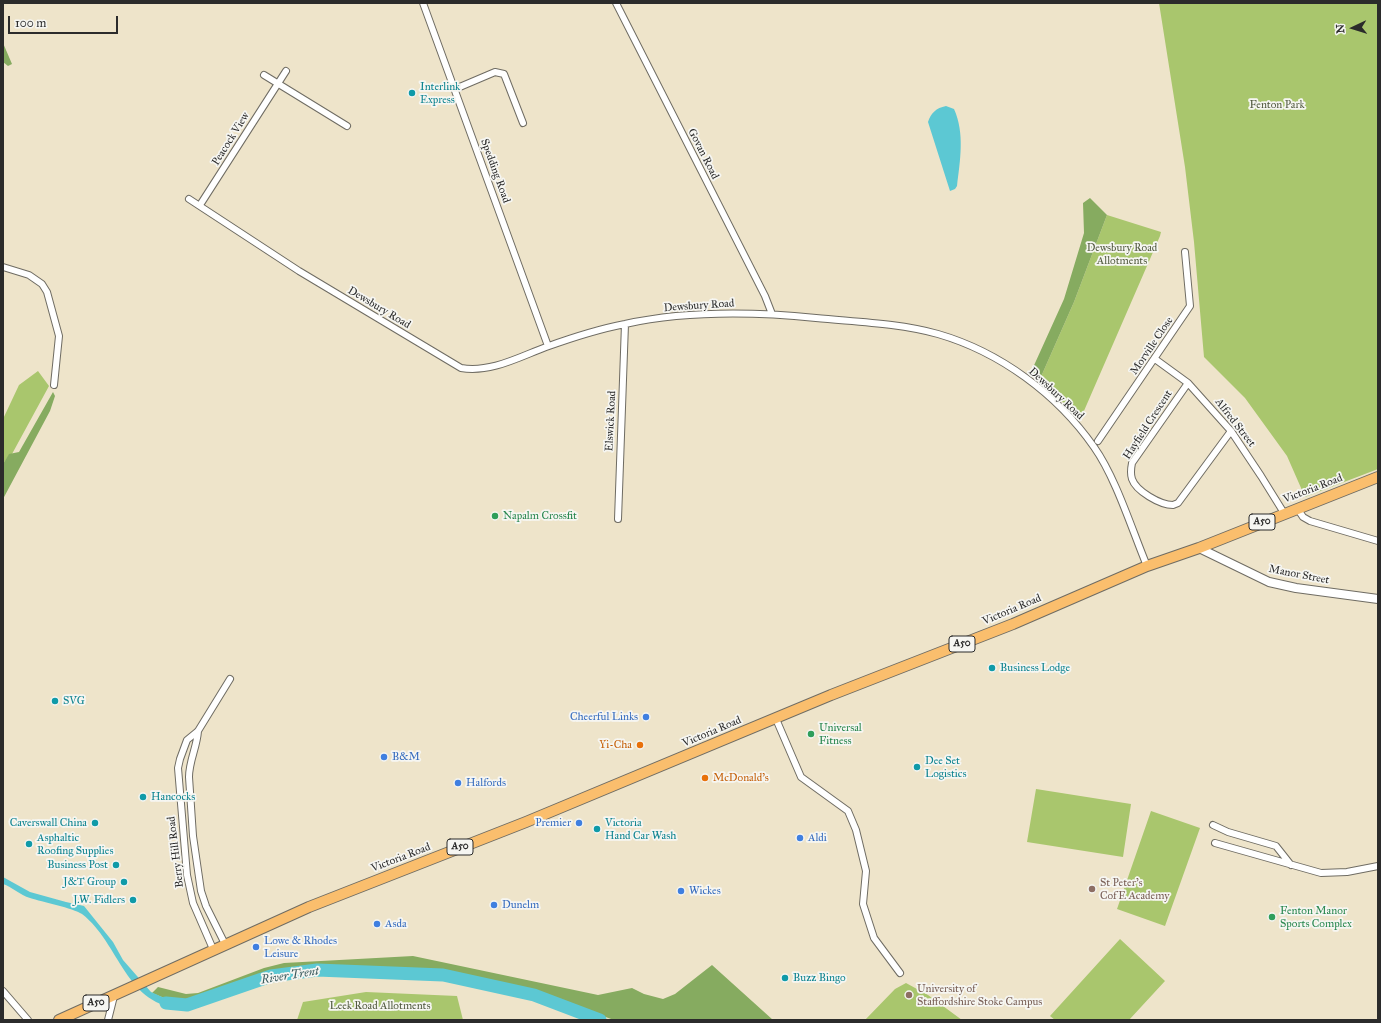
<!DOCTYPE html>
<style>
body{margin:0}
#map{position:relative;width:1381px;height:1023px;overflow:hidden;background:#eee4ca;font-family:"IM FELL Great Primer",serif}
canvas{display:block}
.frame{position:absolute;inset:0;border:4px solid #2b2b2b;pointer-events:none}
.north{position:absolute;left:1333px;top:8px;width:40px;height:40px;-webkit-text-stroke:3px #f6f6f2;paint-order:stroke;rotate:266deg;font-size:11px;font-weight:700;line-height:16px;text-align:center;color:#2b2b2b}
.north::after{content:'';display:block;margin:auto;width:14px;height:18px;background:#2b2b2b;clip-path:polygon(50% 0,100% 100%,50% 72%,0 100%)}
.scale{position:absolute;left:8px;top:16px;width:110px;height:18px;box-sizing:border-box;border:2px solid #2b2b2b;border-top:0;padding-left:5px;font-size:12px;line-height:14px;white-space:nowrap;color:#2b2b2b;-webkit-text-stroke:3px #f6f6f2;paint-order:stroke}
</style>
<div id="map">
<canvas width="1381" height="1023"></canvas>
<div class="frame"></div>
<div class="north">N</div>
<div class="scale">100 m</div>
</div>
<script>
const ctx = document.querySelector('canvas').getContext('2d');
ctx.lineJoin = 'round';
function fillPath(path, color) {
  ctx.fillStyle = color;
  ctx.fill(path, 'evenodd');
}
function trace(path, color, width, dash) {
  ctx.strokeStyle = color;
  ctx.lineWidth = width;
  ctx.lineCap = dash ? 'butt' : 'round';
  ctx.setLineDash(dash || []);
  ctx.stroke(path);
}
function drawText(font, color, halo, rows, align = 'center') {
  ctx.font = font + ' "IM FELL Great Primer",serif';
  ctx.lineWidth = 3.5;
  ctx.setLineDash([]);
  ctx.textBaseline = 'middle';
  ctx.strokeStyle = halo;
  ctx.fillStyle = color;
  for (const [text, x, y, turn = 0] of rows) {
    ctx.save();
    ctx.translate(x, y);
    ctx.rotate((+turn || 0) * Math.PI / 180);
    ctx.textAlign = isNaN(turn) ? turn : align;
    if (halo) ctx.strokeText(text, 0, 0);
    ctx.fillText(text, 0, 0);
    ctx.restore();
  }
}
fillPath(new Path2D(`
 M 1159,3 L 1378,3 L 1378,469 L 1305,497 L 1287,456 L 1245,398 L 1204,357 L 1194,242 L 1185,167 Z
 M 1107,215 L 1161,232 L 1160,236 L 1080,420 L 1040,379 L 1074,302 Z
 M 38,371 L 49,386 L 12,454 L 9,455 L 3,464 L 3,419 L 19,385 Z
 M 1036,789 L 1131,804 L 1123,857 L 1027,842 Z
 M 1151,811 L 1200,828 L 1165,926 L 1117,909 Z
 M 1120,939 L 1165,981 L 1129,1020 L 1055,1020 L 1050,1016 Z
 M 906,983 L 928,995 L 962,1020 L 865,1020 L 895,989 Z
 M 366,992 L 457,996 L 463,1020 L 297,1020 L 303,1002 Z`), '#a9c66d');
fillPath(new Path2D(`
 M 3,43 L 12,64 L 8,66 L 3,62 Z
 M 1090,198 L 1107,215 L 1074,302 L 1040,379 L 1031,372 L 1064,299 L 1084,233 L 1083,203 Z
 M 53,392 L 55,396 L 50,411 L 3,499 L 3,464 L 9,454 L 19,452 Z
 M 413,956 L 598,995 L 632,988 L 644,994 L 663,999 L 675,994 L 712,965 L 773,1020 L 614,1020 L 532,991 L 486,979 L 441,971 L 408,968 L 321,967 L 280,971 L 214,994 L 180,1002 L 169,1000 L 152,993 L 158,987 L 186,994 L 198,993 L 264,968 L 284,963 Z`), '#86ab60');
fillPath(new Path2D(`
 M 946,106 L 954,109 C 965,133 960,161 957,186 L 955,189 L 950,191 L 928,122 C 931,113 936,108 946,106 Z
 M 3,877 L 30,892 L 66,902 L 84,906 L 113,942 L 123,960 L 151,992 L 169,1000 L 180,1002 L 188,1008 C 126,1011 121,944 82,914 C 73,908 42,902 30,898 C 20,895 12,887 3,884 Z`), '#5cc8d3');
trace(new Path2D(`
 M 166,1003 L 187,1005 L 271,976 L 317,970 L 443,975 L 534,995 L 600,1020`), '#5cc8d3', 13);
const minor = new Path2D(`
 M 423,3 L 548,346
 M 616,3 L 765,296 L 772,314
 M 264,75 L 347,126
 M 455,89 L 495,72 L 504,74 L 523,123
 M 189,199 L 299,271 L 461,368 C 491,373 519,357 546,347 C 571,338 599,329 625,324 C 685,311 756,312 816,318 C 856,322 898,323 938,334 C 1000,352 1057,394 1094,447 C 1116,478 1132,530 1147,566
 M 200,205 L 286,71
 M 3,267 L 29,275 L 42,284 L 47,292 L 59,336 L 54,385
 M 1155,359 L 1188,383 L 1231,431 L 1261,476 L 1284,513
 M 1188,383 L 1132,463 C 1131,468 1130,473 1132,479 C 1136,491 1160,505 1173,505 L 1178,503 L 1231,431
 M 1098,441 L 1190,306 L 1185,252
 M 1297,508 L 1303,517 L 1310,521 L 1378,541
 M 618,519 L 625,324
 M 776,719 L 801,777 L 848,811 L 856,830 L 866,871 L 863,904 L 874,938 L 900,973
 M 198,731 C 197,747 189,761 189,777 L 193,836 L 201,891 L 206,906 L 225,944
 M 1213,825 L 1228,832 L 1276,846 L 1291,865
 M 1215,843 L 1321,873 L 1347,872 L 1378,866
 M 213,949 L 193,903 L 187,875 L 178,768 L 180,759 L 187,740 L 198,731 L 230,679
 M 3,991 L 28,1020
 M 108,1020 L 114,996`);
const tertiary = new Path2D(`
 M 1199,548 L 1269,582 L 1296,588 L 1378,599`);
const primary = new Path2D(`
 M 59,1020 L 309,907 L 526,822 L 831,695 L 1013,624 L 1147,566 L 1199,548 L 1378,477`);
trace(minor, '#6f6c63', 8);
trace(tertiary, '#6f6c63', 10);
trace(primary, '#6f6c63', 12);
trace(minor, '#fff', 6);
trace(tertiary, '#fff', 8);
trace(primary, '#fabe6d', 10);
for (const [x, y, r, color] of [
 [412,93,4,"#0f9aa8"],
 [495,516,4,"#2e9e5b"],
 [992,668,4,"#0f9aa8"],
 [55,701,4,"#0f9aa8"],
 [646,717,4,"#3f7fe0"],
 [811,734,4,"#2e9e5b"],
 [640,745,4,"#e8710a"],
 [384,757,4,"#3f7fe0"],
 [917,767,4,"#0f9aa8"],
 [705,778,4,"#e8710a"],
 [458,783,4,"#3f7fe0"],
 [143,797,4,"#0f9aa8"],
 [95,823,4,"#0f9aa8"],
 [579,823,4,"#3f7fe0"],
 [597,829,4,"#0f9aa8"],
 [800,838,4,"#3f7fe0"],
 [29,844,4,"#0f9aa8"],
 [116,865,4,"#0f9aa8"],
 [124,882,4,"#0f9aa8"],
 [1092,889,4,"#8d6e63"],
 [681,891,4,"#3f7fe0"],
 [133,900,4,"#0f9aa8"],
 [494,905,4,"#3f7fe0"],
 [1272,917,4,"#2e9e5b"],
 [377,924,4,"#3f7fe0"],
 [256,947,4,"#3f7fe0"],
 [785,978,4,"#0f9aa8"],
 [909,995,4,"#8d6e63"]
]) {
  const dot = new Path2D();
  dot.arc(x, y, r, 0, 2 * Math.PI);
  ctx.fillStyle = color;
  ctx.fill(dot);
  trace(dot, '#f6f6f2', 1.5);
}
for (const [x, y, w] of [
 [1262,522,26],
 [962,644,26],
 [460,847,26],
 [96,1003,26]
]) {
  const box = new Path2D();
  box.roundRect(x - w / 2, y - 8, w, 16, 3);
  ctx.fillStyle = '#f6f6f2';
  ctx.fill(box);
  trace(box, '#2b2b2b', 1);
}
drawText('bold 10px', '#2b2b2b', null, [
 ["A50",1262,522],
 ["A50",962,644],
 ["A50",460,847],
 ["A50",96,1003]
]);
drawText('11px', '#0d838f', '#f6f6f2', [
 ["Interlink",420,87],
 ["Express",420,100],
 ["Business Lodge",1000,668],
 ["SVG",63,701],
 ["Dee Set",925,761],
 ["Logistics",925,774],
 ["Hancocks",151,797],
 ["Caverswall China",87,823,"right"],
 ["Victoria",605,823],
 ["Hand Car Wash",605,836],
 ["Asphaltic",37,838],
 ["Roofing Supplies",37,851],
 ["Business Post",108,865,"right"],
 ["J&T Group",116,882,"right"],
 ["J.W. Fidlers",125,900,"right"],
 ["Buzz Bingo",793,978]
], 'left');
drawText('11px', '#515a3f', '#f6f6f2', [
 ["Fenton Park",1277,105],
 ["Dewsbury Road",1122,248],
 ["Allotments",1122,261],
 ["Leek Road Allotments",380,1006]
]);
drawText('11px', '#2b2b2b', '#f6f6f2', [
 ["Peacock View",231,139,-58],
 ["Govan Road",703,154,63],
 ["Spedding Road",495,171,70],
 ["Dewsbury Road",699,306,-4],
 ["Dewsbury Road",379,308,31],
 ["Morville Close",1152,346,-56],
 ["Dewsbury Road",1056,394,43],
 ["Elswick Road",611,421,-87],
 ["Alfred Street",1235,423,52],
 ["Hayfield Crescent",1148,425,-57],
 ["Victoria Road",1313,489,-21],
 ["Manor Street",1299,575,11],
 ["Victoria Road",1012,610,-23],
 ["Victoria Road",712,732,-23],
 ["Berry Hill Road",176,852,-97],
 ["Victoria Road",401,858,-21]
]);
drawText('11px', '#27864d', '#f6f6f2', [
 ["Napalm Crossfit",503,516],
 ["Universal",819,728],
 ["Fitness",819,741],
 ["Fenton Manor",1280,911],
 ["Sports Complex",1280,924]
], 'left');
drawText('11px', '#366cbe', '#f6f6f2', [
 ["Cheerful Links",638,717,"right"],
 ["B&M",392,757],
 ["Halfords",466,783],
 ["Premier",571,823,"right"],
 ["Aldi",808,838],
 ["Wickes",689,891],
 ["Dunelm",502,905],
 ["Asda",385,924],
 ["Lowe & Rhodes",264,941],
 ["Leisure",264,954]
], 'left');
drawText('11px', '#c56008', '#f6f6f2', [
 ["Yi-Cha",632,745],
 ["McDonald's",713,778,"left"]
], 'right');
drawText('11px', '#785e54', '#f6f6f2', [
 ["St Peter's",1100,883],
 ["CofE Academy",1100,896],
 ["University of",917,989],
 ["Staffordshire Stoke Campus",917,1002]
], 'left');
drawText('italic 12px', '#3a5a5d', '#f6f6f2', [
 ["River Trent",290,976,-9]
]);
</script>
